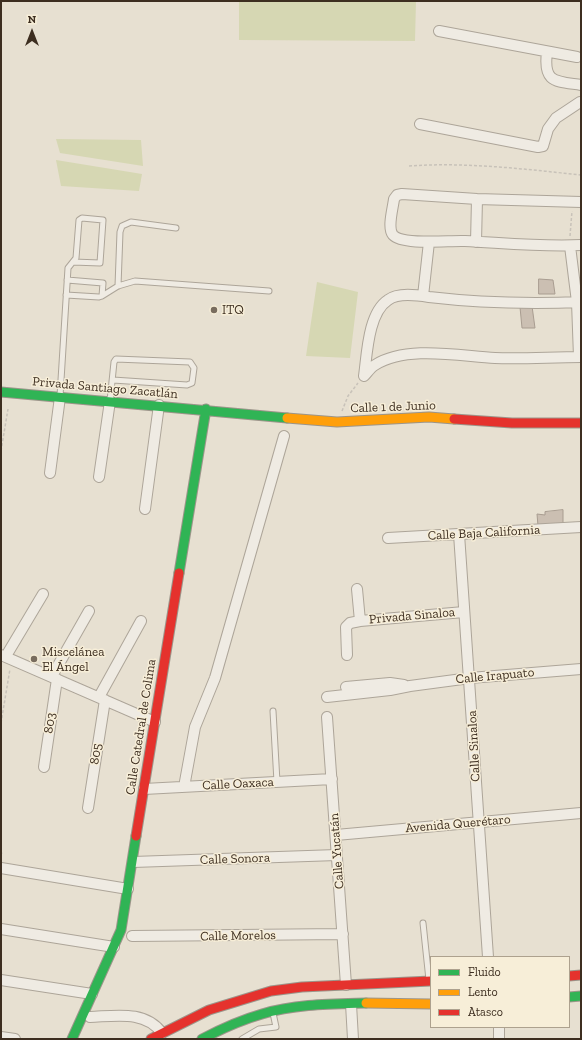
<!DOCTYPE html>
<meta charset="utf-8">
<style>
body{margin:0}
#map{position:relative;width:582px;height:1040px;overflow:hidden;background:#e7e0d1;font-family:"Zilla Slab",serif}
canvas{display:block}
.frame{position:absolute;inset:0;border:2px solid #3d2e20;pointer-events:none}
.legend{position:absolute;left:430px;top:956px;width:140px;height:72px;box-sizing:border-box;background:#f7eed8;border:1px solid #ada18e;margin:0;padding:5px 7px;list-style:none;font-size:12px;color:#3d2e20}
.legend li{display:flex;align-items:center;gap:8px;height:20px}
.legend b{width:20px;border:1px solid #ada18e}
.north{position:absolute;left:12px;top:12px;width:40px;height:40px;-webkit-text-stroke:3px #f7eed8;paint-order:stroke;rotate:0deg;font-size:11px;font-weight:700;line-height:16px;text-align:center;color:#3d2e20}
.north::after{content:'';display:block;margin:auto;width:14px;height:18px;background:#3d2e20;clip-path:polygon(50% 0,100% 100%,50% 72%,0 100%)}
</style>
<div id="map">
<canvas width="582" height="1040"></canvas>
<div class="frame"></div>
<ul class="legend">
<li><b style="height:5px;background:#30b455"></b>Fluido</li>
<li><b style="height:5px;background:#ff9f0a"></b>Lento</li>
<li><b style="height:5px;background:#e5322d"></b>Atasco</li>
</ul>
<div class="north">N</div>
</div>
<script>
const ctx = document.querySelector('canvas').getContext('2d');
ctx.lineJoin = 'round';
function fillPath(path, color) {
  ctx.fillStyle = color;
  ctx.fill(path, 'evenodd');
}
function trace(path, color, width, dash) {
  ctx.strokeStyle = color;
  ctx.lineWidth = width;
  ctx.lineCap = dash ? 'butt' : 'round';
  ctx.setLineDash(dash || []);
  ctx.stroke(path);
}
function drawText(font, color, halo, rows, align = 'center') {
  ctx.font = font + ' "Zilla Slab",serif';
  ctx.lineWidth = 3;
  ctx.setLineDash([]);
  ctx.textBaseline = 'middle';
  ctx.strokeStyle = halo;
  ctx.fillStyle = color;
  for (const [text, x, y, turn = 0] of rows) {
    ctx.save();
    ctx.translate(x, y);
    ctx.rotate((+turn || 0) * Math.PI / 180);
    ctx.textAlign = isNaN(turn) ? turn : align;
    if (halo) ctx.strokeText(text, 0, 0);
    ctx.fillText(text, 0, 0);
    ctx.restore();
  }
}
fillPath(new Path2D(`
 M 239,1 L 416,1 L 415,41 L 239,40 Z
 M 56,139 L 141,140 L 143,166 L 60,153 Z
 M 56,160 L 142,174 L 139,191 L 61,186 Z
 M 317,282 L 358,292 L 350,358 L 306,356 Z`), '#d6d7b3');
const building = new Path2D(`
 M 539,279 L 553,280 L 555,294 L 539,294 Z
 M 532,306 L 535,328 L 522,328 L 520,307 Z
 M 563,510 L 563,524 L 538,526 L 537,514 L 545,515 L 545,512 Z`);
fillPath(building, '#cbbfb2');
trace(building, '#a89c90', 1);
const lane = new Path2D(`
 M 118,286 L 120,232 L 122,226 L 131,222 L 176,228
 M 66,295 L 99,297 L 102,296 L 103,283 L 67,280
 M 102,296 L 118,286 L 135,281 L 269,291
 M 60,396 L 68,268 L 76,258 L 79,220 L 82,218 L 103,220 L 100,263 L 73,262
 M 110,401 L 114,362 L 116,359 L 190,362 L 194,368 L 192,383 L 187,385 L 113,380
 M 273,711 L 277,782
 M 423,923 L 429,980
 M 242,1039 L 259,1029 L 276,1027 L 273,1013`);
const street = new Path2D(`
 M 439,31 L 577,57
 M 547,52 C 543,83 555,81 581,85
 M 420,124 L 538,147 L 543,146 L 548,129 L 556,118 L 580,102
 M 581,202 L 477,199 L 402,194 L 397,195 L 394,199 C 393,208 387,228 393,235 C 403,246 451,240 465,241 C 504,243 542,247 581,245
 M 476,242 L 477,199
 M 570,246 L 577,302 L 579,357
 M 423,296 L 429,242
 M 364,376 C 367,355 368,313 388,300 C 398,292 417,295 429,297 C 480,303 530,304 581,302
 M 364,376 C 367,373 371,367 375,365 C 407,345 459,356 495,358 C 524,359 552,357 581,357
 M 50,473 L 60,397
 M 99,477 L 110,401
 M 145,509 L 159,405
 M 459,534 L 488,957
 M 388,538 L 581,527
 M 357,589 L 360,621
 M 1,655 L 155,722
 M 347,655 L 346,627 L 350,623 L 360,621 L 464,612
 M 6,656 L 43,594
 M 52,676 L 89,611
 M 346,687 L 390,683 L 404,685
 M 99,697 L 141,621
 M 327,697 L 390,690 L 410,686 L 470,678 L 581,669
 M 327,717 L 346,985
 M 44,767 L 57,679
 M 184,787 L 195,727 L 215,678 L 284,436
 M 144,789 L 332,779
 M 88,808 L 105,700
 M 336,835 L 581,813
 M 133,862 L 337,855
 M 1,868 L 128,889
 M 1,929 L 114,947
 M 132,936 L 343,934
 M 1,980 L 92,994
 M 351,1004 L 353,1039
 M 90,1017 C 116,1016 145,1010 162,1033
 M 499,1027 L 499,1039
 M 1,1037 L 15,1039`);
const fast = new Path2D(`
 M 1,392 L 287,418
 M 179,573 L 206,409
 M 569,997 L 581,996
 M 72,1039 L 121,930 L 136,836
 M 202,1039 C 221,1029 241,1020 262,1014 C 295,1004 331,1004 366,1003`);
const slow = new Path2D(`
 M 287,418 L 337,422 L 429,417 L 454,419
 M 366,1003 L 431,1004`);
const jam = new Path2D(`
 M 454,419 L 512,423 L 581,423
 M 136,836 L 179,573
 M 569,976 L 581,975
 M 151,1039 L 209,1010 L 271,991 L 302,987 L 431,981`);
trace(lane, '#ada599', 7);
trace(street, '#ada599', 12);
trace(fast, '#9c958a', 11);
trace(slow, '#9c958a', 11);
trace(jam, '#9c958a', 11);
trace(new Path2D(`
 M 409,166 C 467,162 524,169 581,175
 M 570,236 L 572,211
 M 342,411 L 348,396 L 358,383
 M 1,451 L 8,409
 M 1,723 L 10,669
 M 1,851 L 2,855`), '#c8c2b9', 1.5, [3, 2]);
trace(lane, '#efebe3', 5);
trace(street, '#efebe3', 10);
trace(fast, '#30b455', 9);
trace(slow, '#ff9f0a', 9);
trace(jam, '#e5322d', 9);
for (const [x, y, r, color] of [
 [214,310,4,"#786c5e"],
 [34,659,4,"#786c5e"]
]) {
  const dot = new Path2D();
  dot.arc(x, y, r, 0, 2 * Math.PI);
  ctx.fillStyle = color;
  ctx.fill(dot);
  trace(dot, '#f7eed8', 1.5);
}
drawText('13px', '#3d2e20', '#f7eed8', [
 ["ITQ",222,310],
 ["Miscelánea",42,652],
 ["El Ángel",42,667]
], 'left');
drawText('13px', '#3d2e20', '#f7eed8', [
 ["Privada Santiago Zacatlán",105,388,5],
 ["Calle 1 de Junio",393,407,-2],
 ["Calle Baja California",484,533,-3],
 ["Privada Sinaloa",412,616,-5],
 ["Calle Irapuato",495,676,-5],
 ["803",50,723,-81],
 ["Calle Catedral de Colima",141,727,-81],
 ["Calle Sinaloa",474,746,-93],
 ["805",96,754,-81],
 ["Calle Oaxaca",238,784,-3],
 ["Avenida Querétaro",458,824,-5],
 ["Calle Yucatán",337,851,-94],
 ["Calle Sonora",235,859,-2],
 ["Calle Morelos",238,936,-1]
]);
</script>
